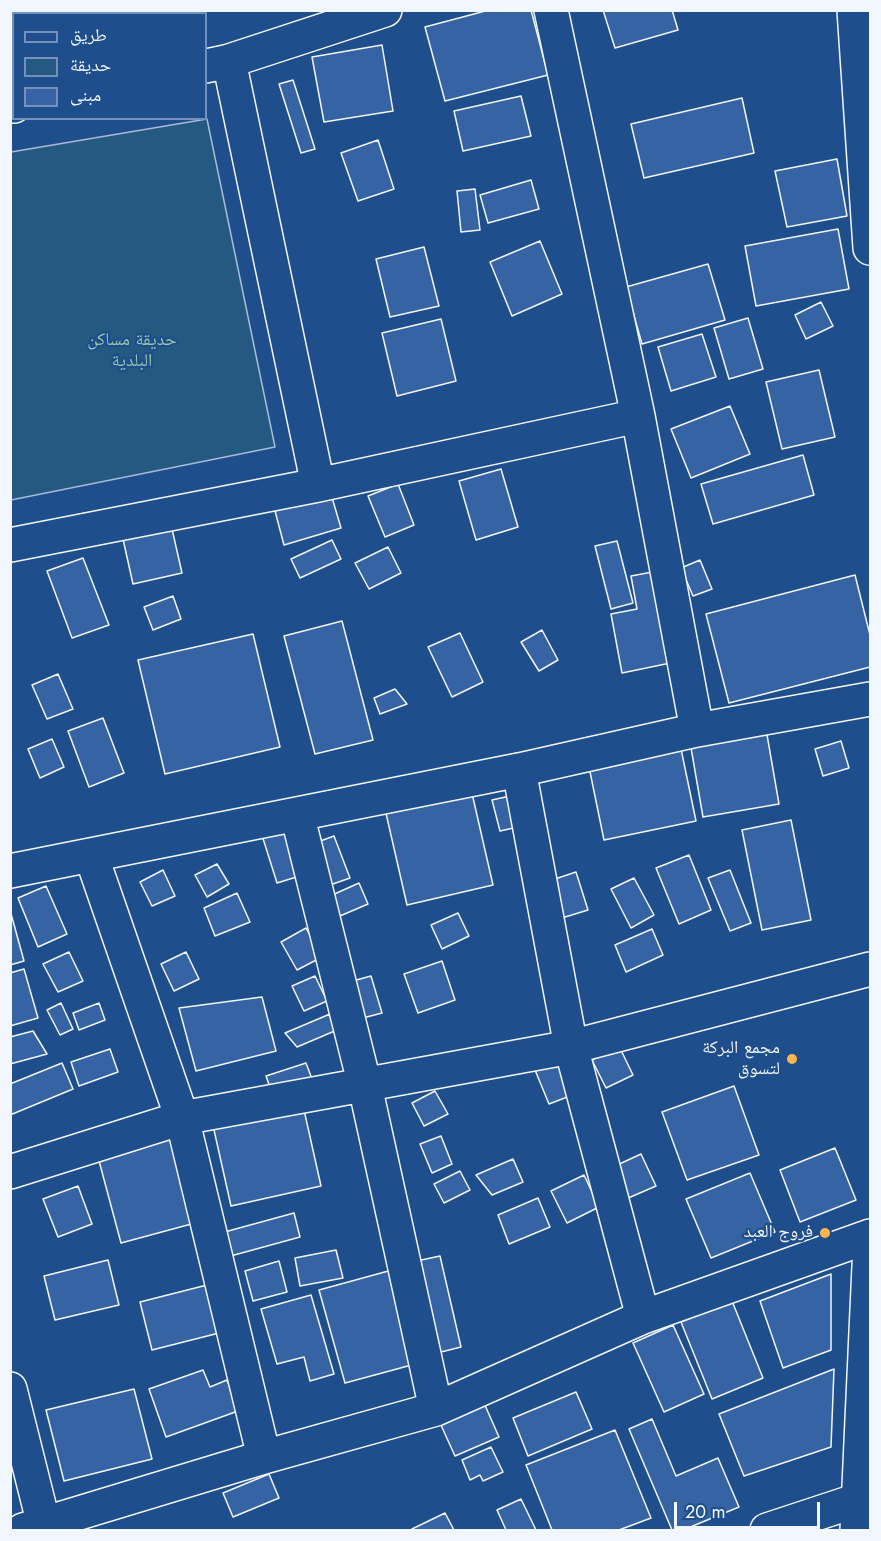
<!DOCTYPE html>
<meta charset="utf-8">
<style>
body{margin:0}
#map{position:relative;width:881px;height:1541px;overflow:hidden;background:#1f4e8c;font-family:Jost,"Noto Naskh Arabic",sans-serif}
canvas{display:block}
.frame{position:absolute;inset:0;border:12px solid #f2f6ff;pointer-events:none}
.legend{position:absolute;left:12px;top:12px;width:195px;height:108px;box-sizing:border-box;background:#1f4e8c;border:2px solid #7391ba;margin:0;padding:8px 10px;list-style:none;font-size:18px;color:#f2f6ff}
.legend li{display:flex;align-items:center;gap:12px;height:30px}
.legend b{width:30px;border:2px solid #7391ba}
.scale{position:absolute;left:674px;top:1502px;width:146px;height:27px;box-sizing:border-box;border:3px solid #f2f6ff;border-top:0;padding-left:8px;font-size:18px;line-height:21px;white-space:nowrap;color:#f2f6ff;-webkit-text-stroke:4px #1f4e8c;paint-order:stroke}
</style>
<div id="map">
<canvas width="881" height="1541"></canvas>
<div class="frame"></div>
<ul class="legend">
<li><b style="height:8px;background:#1f4e8c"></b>طريق</li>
<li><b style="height:16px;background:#245a82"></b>حديقة</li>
<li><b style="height:16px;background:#3563a3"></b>مبنى</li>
</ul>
<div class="scale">20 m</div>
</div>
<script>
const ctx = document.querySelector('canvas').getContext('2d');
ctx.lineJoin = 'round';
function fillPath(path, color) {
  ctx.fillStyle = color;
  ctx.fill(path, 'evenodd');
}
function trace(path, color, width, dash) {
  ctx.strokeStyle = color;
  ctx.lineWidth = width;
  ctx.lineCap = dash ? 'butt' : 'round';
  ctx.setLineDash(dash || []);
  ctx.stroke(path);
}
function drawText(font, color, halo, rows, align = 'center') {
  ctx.font = font + ' Jost,"Noto Naskh Arabic",sans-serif';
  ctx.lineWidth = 4.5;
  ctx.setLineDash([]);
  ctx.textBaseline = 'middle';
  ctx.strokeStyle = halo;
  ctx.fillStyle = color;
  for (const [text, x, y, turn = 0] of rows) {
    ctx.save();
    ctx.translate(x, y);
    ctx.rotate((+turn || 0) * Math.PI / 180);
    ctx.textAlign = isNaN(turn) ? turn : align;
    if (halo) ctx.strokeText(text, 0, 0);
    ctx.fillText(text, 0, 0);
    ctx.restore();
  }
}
const green = new Path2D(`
 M 207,119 L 275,447 L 11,500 L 11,152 Z`);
fillPath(green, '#245a82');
trace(green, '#a8bbd7', 1.5);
const building = new Path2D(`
 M 10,10 L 37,10 L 38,14 L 14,14 L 14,46 L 10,47 Z
 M 43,10 L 81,10 L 81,14 L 44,14 Z
 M 489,10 L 531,10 L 548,75 L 445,101 L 425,27 Z
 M 603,10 L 672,10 L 678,30 L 615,48 Z
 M 382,45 L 393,111 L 324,122 L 312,57 Z
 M 293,80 L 315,149 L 301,153 L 279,84 Z
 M 521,96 L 531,136 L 463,151 L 454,111 Z
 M 742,98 L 754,153 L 644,178 L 631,124 Z
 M 378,140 L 394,189 L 358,201 L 341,153 Z
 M 837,159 L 847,216 L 787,227 L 775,171 Z
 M 531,180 L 539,209 L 488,223 L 480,195 Z
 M 475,189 L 480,230 L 461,232 L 457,191 Z
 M 838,229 L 849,289 L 756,306 L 745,246 Z
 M 540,241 L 562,294 L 512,316 L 490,262 Z
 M 424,247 L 439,306 L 390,317 L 376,259 Z
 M 708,264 L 725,320 L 642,344 L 626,287 Z
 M 821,302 L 833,326 L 806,339 L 795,315 Z
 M 748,318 L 763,369 L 729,379 L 714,328 Z
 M 441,319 L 456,381 L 397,396 L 382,333 Z
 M 702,334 L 716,377 L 671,391 L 658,347 Z
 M 819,370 L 835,437 L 782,449 L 766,382 Z
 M 730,406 L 750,454 L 691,478 L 671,429 Z
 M 803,455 L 814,495 L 713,524 L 701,484 Z
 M 501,469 L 518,527 L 476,540 L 459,481 Z
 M 398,484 L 414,525 L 385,537 L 368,496 Z
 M 331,494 L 341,528 L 284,545 L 275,511 Z
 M 172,529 L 182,573 L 133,584 L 123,539 Z
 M 332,540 L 341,559 L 300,578 L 291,559 Z
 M 617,541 L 633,603 L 611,609 L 595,546 Z
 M 388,547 L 401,573 L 369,589 L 355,563 Z
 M 83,558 L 109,625 L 72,638 L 47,571 Z
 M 700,560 L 712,589 L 693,596 L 681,568 Z
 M 663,570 L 680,661 L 622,673 L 611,614 L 637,609 L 631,576 Z
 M 855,575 L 870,635 L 870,667 L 729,703 L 706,614 Z
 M 173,596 L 181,619 L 153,630 L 144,607 Z
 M 342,621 L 373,740 L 315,754 L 284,636 Z
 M 542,630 L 558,660 L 539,671 L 521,642 Z
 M 460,633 L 483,682 L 452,697 L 428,647 Z
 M 253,634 L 280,747 L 165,774 L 138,660 Z
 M 58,674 L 73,709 L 47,719 L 32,685 Z
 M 395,689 L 407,704 L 380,714 L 374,698 Z
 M 103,718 L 124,773 L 89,787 L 68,731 Z
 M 766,729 L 779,804 L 703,817 L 690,742 Z
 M 52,739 L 64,767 L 40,778 L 28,749 Z
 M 841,741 L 849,768 L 823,776 L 815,749 Z
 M 681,749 L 696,821 L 604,840 L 589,767 Z
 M 471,789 L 493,885 L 407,905 L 385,809 Z
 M 510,796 L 518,827 L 500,831 L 492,800 Z
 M 791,820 L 811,920 L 762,930 L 742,830 Z
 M 288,824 L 303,875 L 277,883 L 261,832 Z
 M 334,836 L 350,878 L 330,885 L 315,843 Z
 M 689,855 L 711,910 L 679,924 L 656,868 Z
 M 217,864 L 229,884 L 207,897 L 195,875 Z
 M 163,870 L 175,896 L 152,906 L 140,882 Z
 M 730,870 L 751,923 L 730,931 L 708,878 Z
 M 576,872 L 588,910 L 562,918 L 549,881 Z
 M 634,878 L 654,915 L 631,928 L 611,889 Z
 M 359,883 L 368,904 L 340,916 L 330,896 Z
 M 46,886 L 67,934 L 38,947 L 18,898 Z
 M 237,893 L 250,922 L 215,936 L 204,908 Z
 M 10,910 L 24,961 L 10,965 Z
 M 458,913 L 469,936 L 442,949 L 431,925 Z
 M 306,928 L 322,957 L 297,970 L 281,942 Z
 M 652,929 L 663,955 L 626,972 L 615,945 Z
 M 69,952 L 83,981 L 58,992 L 43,964 Z
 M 186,952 L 199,979 L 174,991 L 161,964 Z
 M 442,961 L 455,1000 L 418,1013 L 404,974 Z
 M 24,969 L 38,1018 L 10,1026 L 10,973 Z
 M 315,976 L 327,1001 L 304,1011 L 292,986 Z
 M 371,976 L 382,1013 L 359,1019 L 349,982 Z
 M 262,997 L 276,1051 L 196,1071 L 179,1008 Z
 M 61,1003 L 73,1029 L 60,1035 L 47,1010 Z
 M 99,1003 L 105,1020 L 79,1030 L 73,1013 Z
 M 330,1014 L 337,1030 L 297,1047 L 285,1033 Z
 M 33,1031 L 47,1054 L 10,1064 L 10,1037 Z
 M 619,1046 L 633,1075 L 606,1088 L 592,1060 Z
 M 110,1049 L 118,1072 L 79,1086 L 71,1062 Z
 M 561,1059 L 575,1094 L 549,1104 L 535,1070 Z
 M 62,1063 L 73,1089 L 10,1115 L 10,1084 Z
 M 306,1063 L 312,1079 L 272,1093 L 266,1076 Z
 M 734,1086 L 759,1155 L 687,1180 L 662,1112 Z
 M 435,1091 L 448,1114 L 424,1126 L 412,1103 Z
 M 302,1101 L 321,1186 L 231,1206 L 212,1121 Z
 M 441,1136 L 452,1164 L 432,1173 L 420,1144 Z
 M 172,1137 L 195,1223 L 121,1243 L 98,1157 Z
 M 835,1148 L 856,1200 L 800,1222 L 780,1170 Z
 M 641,1154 L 656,1186 L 626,1199 L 613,1167 Z
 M 513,1159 L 523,1182 L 492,1195 L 476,1175 Z
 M 460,1171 L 470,1190 L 444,1203 L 434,1184 Z
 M 750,1173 L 775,1232 L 711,1258 L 686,1199 Z
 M 584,1175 L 599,1207 L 567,1223 L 551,1191 Z
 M 78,1186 L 92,1224 L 58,1237 L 43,1199 Z
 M 538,1198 L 550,1227 L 509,1244 L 498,1215 Z
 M 294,1213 L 300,1237 L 227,1257 L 221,1233 Z
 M 336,1250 L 343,1278 L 300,1286 L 295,1258 Z
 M 440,1256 L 461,1347 L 433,1354 L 412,1262 Z
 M 108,1260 L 119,1305 L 55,1320 L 44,1276 Z
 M 279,1261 L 287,1292 L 253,1301 L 245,1271 Z
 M 392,1270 L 419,1363 L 345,1383 L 319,1290 Z
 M 831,1274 L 831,1350 L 783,1368 L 760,1301 Z
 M 207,1285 L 219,1333 L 152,1350 L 140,1302 Z
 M 311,1295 L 334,1374 L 310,1381 L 304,1357 L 277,1364 L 261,1309 Z
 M 732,1301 L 763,1378 L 712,1399 L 681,1322 Z
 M 673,1325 L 704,1394 L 664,1412 L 633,1343 Z
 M 834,1369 L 831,1447 L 744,1476 L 719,1414 Z
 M 203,1370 L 210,1387 L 227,1380 L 238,1411 L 166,1437 L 149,1389 Z
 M 134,1389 L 152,1459 L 64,1481 L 46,1410 Z
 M 576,1392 L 592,1429 L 528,1456 L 513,1418 Z
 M 484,1403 L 499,1437 L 455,1456 L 440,1423 Z
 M 652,1419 L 676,1476 L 718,1458 L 739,1507 L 683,1530 L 672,1530 L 629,1429 Z
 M 615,1430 L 651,1518 L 619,1530 L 552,1530 L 526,1465 Z
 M 491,1447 L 503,1472 L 483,1481 L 480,1475 L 470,1480 L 462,1460 Z
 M 269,1474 L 279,1498 L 233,1517 L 223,1493 Z
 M 521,1499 L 536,1530 L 506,1530 L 497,1510 Z
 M 445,1513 L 454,1530 L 413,1530 L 412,1529 Z`);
fillPath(building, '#3563a3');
trace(building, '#f2f6ff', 1.5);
const street = new Path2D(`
 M 551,10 L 638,416 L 697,730
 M 229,61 L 318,485
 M 206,66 L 229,61 L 385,10
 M 10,106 L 14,106
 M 10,545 L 318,485 L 638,416
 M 519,770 L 571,1047 L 643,1317
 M 297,814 L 365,1086 L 436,1409
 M 91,855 L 182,1118 L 264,1457
 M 10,871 L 519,770 L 697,730 L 870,699
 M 10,1172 L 182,1118 L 571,1047 L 870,969
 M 10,1389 L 44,1525
 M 23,1530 L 264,1457 L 436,1409 L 643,1317 L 870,1236
 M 767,1530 L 858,1500`);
const secondary = new Path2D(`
 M 854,10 L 870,248
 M 857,1530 L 870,1244`);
trace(street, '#f2f6ff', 36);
trace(secondary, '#f2f6ff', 36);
trace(street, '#1f4e8c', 33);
trace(secondary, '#1f4e8c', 33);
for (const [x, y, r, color] of [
 [792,1059,6,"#ffb74d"],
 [825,1233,6,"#ffb74d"]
]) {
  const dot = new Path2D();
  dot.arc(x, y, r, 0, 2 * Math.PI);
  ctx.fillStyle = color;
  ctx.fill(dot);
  trace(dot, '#1f4e8c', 2);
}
drawText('18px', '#97c8a6', '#1f4e8c', [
 ["حديقة مساكن",132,341],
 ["البلدية",132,362]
]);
drawText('18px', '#f2f6ff', '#1f4e8c', [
 ["مجمع البركة",780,1049],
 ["لتسوق",780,1070],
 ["فروج العبد",813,1233]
], 'right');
</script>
